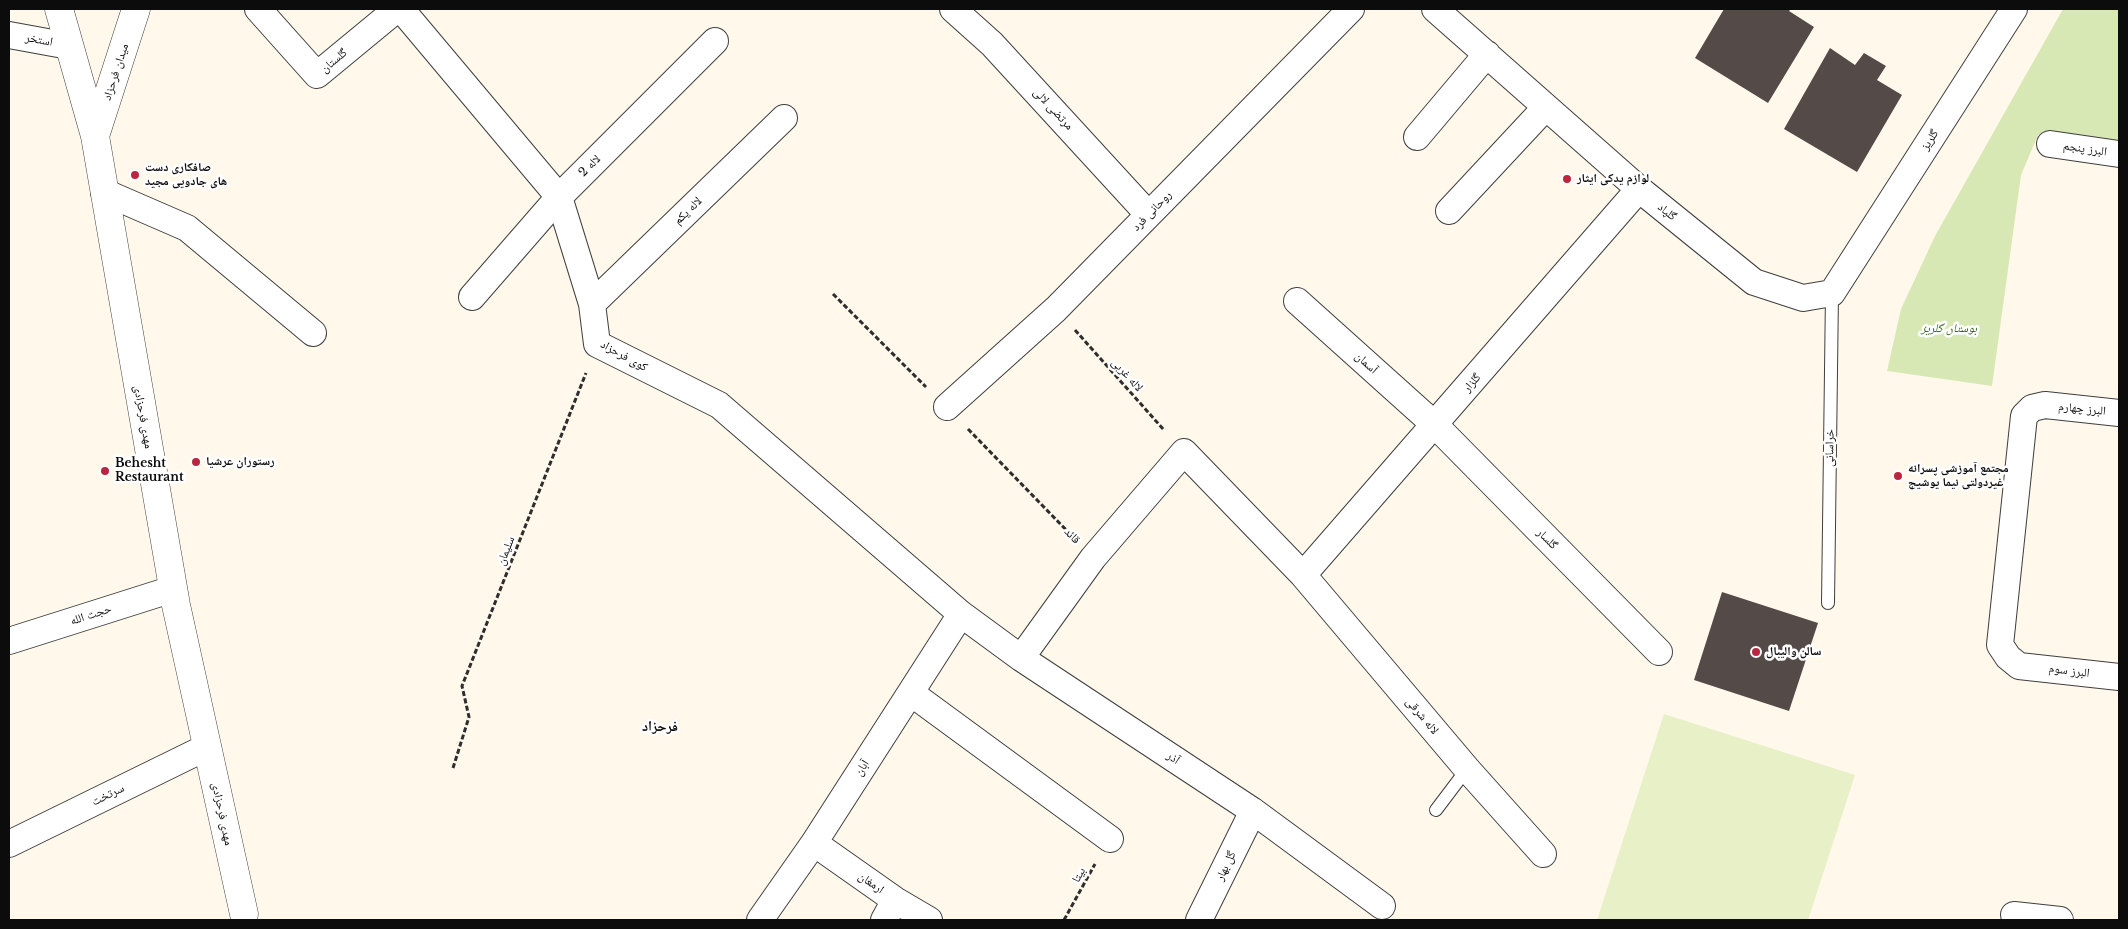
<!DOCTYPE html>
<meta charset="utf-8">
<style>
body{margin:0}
#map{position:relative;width:2128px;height:929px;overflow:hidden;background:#fff8eb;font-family:"Libre Baskerville",serif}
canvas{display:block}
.frame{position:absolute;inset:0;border:10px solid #0c0c0c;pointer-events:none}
</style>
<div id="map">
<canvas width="2128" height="929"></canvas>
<div class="frame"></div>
</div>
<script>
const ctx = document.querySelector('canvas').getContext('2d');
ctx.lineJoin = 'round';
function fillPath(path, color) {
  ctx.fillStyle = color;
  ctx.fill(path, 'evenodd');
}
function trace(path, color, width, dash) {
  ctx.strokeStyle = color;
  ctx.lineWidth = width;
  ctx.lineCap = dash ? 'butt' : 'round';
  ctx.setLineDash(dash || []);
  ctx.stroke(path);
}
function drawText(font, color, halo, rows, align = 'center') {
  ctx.font = font + ' "Libre Baskerville","Noto Naskh Arabic",serif';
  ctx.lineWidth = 5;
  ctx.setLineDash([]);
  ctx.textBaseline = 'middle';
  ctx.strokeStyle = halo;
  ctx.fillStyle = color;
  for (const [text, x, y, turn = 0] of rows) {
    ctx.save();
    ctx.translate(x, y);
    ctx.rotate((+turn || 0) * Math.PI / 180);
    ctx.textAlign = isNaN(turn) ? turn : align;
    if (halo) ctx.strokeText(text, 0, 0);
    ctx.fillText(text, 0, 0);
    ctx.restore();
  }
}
fillPath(new Path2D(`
 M 2063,9 L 2119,9 L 2119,144 L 2038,135 L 2021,175 L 1992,386 L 1887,371 L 1901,309 L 1935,236 Z`), '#d7e8b5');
fillPath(new Path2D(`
 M 1664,714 L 1855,775 L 1808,920 L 1597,920 Z`), '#e7f0c7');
fillPath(new Path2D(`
 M 1724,9 L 1791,9 L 1789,11 L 1814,27 L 1768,103 L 1695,58 Z
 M 1830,48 L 1855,65 L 1864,53 L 1886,66 L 1877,80 L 1902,95 L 1857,172 L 1784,129 Z
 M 1722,592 L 1818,623 L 1789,711 L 1694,680 Z`), '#544b48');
const service = new Path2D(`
 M 1828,603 L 1832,293
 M 1436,810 L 1467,769`);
const minor = new Path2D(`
 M 258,9 L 317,75 L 397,9
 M 401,9 L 559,197 L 592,304 L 597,344 L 719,405 L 961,614 L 1021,658 L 1253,811 L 1382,906
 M 953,9 L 992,44 L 1148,214
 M 1435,9 L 1639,189 L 1754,282 L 1803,298 L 1832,293 L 2014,9
 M 9,35 L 69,46
 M 1417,137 L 1487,54
 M 2050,144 L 2119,154
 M 104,192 L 187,228 L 313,333
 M 1449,211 L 1546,107
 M 472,297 L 559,197 L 715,41
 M 1297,301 L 1435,425 L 1659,652
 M 592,304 L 784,118
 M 947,407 L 1056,309 L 1351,9
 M 2119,413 L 2045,405 L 2032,408 L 2024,416 L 2000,645 L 2008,657 L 2019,666 L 2119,677
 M 1303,575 L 1639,189
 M 9,641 L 173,589
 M 1021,658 L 1093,558 L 1184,452 L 1303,575 L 1467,769 L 1543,854
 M 911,693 L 1110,839
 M 814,843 L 895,900 L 929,920
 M 9,844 L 207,747
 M 2014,915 L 2060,920
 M 760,920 L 814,843 L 961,614
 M 884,920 L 895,900
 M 1199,920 L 1253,811`);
const tertiary = new Path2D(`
 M 59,9 L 95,136 L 176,605 L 244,914
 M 95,136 L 136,9`);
trace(service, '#3f3f3f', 14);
trace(minor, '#3f3f3f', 28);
trace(tertiary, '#3f3f3f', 29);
trace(new Path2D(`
 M 833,294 L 926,387
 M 1075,330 L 1164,430
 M 968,429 L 1073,537
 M 453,768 L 469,717 L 462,686 L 586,373
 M 1064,920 L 1095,864`), '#2e2e2e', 3, [5, 2.5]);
trace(service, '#fff', 12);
trace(minor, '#fff', 26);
trace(tertiary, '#fff', 28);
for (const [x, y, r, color] of [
 [135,175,5,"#ba2540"],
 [1567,179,5,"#ba2540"],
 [196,462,5,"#ba2540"],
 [105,471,5,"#ba2540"],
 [1898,476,5,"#ba2540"],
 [1756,652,5,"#ba2540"]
]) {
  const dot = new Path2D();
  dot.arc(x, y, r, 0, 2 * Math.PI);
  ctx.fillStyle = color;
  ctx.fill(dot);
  trace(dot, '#fff', 2);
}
drawText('12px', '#0c0c0c', '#fff', [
 ["استخر",39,40,10],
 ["گلستان",334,61,-40],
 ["میدان فرحزاد",116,72,-72],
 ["مرتضی لالی",1053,109,47],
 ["گلریز",1930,140,-57],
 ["البرز پنجم",2085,149,8],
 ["لاله 2",590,166,-45],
 ["لاله یکم",688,211,-44],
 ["روحانی فرد",1152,211,-46],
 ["گلپاد",1667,212,39],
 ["کوی فرحزاد",624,356,29],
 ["آسمان",1366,363,42],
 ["لاله غربی",1127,375,48],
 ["گلزار",1472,383,-49],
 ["البرز چهارم",2082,409,6],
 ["مهدی فرحزادی",143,417,80],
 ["خراسانی",1830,448,-89],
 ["قائد",1072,536,46],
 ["گلسار",1547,539,45],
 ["سلیمان",506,551,-69],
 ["حجت الله",91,615,-18],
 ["البرز سوم",2069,671,7],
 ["لاله شرقی",1422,716,50],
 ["آذر",1173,758,34],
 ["آبان",862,768,-57],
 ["سرتخت",108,795,-26],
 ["مهدی فرحزادی",222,814,78],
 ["گل بهار",1226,866,-64],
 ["بیتا",1079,875,-60],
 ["ارمغان",871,883,35]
]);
drawText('bold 12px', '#0c0c0c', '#fff', [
 ["صافکاری دست",145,168],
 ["های جادویی مجید",145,182],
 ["لوازم یدکی ایثار",1577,179],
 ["رستوران عرشیا",206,462],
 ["Behesht",115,464],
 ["Restaurant",115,478],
 ["مجتمع آموزشی پسرانه",1908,469],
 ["غیردولتی نیما یوشیج",1908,483],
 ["سالن والیبال",1766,652]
], 'left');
drawText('italic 12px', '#35631d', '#fff', [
 ["بوستان گلریز",1949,329]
]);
drawText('bold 14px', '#0c0c0c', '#fff', [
 ["فرحزاد",660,727]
]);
</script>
